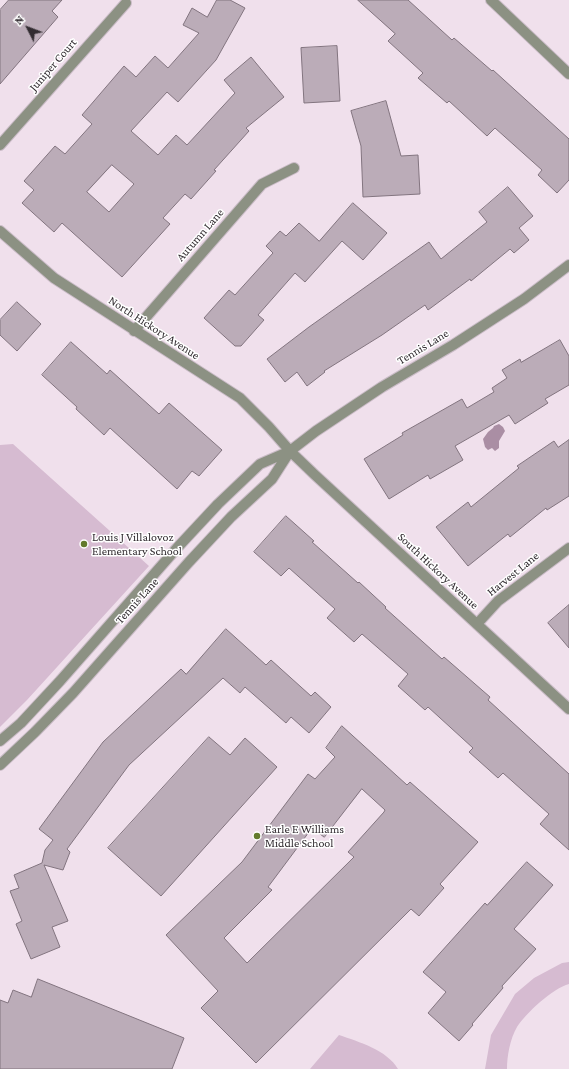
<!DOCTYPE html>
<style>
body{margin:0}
#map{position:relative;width:569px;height:1069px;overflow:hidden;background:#f0e0ec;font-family:"Crimson Pro",serif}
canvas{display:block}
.north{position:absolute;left:8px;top:8px;width:40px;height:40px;-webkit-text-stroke:3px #fff;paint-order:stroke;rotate:312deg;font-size:11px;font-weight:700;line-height:16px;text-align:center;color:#322c31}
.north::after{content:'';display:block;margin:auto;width:14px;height:18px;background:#322c31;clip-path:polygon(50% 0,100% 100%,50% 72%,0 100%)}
</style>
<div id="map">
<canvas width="569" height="1069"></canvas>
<div class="north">N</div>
</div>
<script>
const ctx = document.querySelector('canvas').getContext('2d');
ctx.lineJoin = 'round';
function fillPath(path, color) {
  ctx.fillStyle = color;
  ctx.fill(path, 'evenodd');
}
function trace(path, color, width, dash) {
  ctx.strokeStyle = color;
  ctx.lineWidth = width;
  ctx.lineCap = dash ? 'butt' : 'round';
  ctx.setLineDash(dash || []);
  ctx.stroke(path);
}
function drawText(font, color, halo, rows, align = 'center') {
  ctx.font = font + ' "Crimson Pro",serif';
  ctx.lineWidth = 3;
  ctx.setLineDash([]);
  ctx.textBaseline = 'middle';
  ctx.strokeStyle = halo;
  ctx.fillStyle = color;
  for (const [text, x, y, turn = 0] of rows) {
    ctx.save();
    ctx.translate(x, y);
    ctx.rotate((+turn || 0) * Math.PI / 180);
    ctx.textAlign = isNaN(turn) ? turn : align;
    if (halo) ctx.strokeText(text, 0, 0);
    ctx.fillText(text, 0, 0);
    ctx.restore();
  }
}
fillPath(new Path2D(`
 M 13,444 L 149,566 L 27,700 L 0,727 L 0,445 Z
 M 569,962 L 569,984 C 553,988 526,1013 517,1027 C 510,1039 507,1056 507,1069 L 485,1069 L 491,1035 L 515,994 L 534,978 L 562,963 Z
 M 339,1035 C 359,1042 387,1050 398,1069 L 310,1069 Z`), '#d6bbd1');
fillPath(new Path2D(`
 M 499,424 L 503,427 L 505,431 L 499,441 L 499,448 L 495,451 L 492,448 L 488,450 L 485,447 L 483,439 L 488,432 L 493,428 L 494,426 Z`), '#aa8ea4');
const building = new Path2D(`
 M 9,0 L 62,0 L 52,11 L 58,17 L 0,84 L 0,10 Z
 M 217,0 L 230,0 L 245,8 L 216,60 L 178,102 L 167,92 L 131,131 L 158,155 L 176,135 L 187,145 L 235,93 L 224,80 L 251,57 L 284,97 L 246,128 L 249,131 L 214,170 L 216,171 L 191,199 L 185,194 L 163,218 L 170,224 L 122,277 L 62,223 L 54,232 L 22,203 L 34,190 L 24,181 L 55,146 L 65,154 L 92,124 L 82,115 L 124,66 L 136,77 L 155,56 L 168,68 L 199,33 L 183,25 L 192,8 L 207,17 ZM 112,165 L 134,184 L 109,212 L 87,192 Z
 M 358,0 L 408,0 L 452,40 L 454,38 L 492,71 L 493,70 L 569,139 L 569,180 L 557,193 L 538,175 L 542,170 L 495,128 L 487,136 L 449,101 L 447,103 L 418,78 L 423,73 L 388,41 L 395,34 Z
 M 337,46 L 340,101 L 304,103 L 301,48 Z
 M 386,101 L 401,156 L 418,155 L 420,194 L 363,197 L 361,146 L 351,111 Z
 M 508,187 L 533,216 L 519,228 L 529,240 L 514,253 L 510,249 L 471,281 L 470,279 L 428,310 L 425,305 L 382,335 L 324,371 L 325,372 L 307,386 L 297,372 L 285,382 L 267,359 L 309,327 L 429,242 L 441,259 L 487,222 L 479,212 Z
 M 353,203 L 387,233 L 363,260 L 342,241 L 305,282 L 295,273 L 258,315 L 264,320 L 241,346 L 235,346 L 204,318 L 229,290 L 235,295 L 273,253 L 266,246 L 280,231 L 286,236 L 299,223 L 319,241 Z
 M 17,302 L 41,324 L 17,351 L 0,335 L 0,320 Z
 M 560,340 L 569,356 L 569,385 L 545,399 L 548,403 L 515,424 L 509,415 L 455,446 L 463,460 L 430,479 L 428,475 L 389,499 L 364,459 L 403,435 L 402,433 L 462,399 L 467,408 L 494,392 L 492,388 L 507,378 L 502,370 L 520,359 L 521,362 Z
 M 71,342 L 107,374 L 110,370 L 159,414 L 169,403 L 222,450 L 199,476 L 192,471 L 177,489 L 110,428 L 104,435 L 76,409 L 77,407 L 42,375 Z
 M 569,440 L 569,496 L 547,510 L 546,508 L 510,537 L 508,534 L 468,566 L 436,527 L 468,502 L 471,507 L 519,468 L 517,466 L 554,441 L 558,447 Z
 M 286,516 L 314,541 L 312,542 L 358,583 L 359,582 L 386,607 L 385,608 L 442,659 L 444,657 L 490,697 L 488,700 L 569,774 L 569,850 L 540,824 L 549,814 L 503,773 L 498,778 L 469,752 L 473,748 L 428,707 L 425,710 L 398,686 L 408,674 L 362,634 L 354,642 L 327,618 L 335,609 L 289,568 L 281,576 L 254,552 Z
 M 569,605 L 569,648 L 548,623 Z
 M 226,629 L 266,665 L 271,660 L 311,696 L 315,692 L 331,707 L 309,733 L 291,717 L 286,723 L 245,687 L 240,693 L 223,678 L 129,765 L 67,849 L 70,852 L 63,870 L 44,865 L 68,921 L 52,927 L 60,947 L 31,959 L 16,924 L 22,921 L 10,891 L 19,888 L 14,875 L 42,863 L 45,850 L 53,840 L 39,829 L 103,742 L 181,669 L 186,674 Z
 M 342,726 L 407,785 L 410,782 L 478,842 L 440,884 L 444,888 L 419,916 L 411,909 L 256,1063 L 201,1008 L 218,991 L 166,935 L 242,862 L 308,774 L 315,779 L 335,757 L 326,748 ZM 362,789 L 385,810 L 384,812 L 348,852 L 354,857 L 247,963 L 224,938 L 272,890 L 268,887 L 312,828 L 324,837 Z
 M 209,737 L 230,755 L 245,738 L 277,767 L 161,896 L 108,848 Z
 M 527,862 L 553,885 L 514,929 L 536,949 L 502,986 L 503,988 L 472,1024 L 473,1025 L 459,1041 L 428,1013 L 446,992 L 423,972 L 485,903 L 487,905 Z
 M 38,979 L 184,1038 L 172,1069 L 0,1069 L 0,1000 L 8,1003 L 13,990 L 31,997 Z`);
fillPath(building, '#bbacb8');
trace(building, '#82747f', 1);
const minor = new Path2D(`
 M 491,0 L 569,74
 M 0,145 L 126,3
 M 0,231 L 54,278 L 240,398 L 269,427 L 290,451 L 315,475 L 569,709
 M 134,331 L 262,184 L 294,168
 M 477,624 L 498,601 L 569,548
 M 0,741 L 21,723 L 60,681 L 177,548 L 218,504 L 260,464 L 290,451 L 316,431 L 382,387 L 453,345 L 524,299 L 569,265
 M 0,765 L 35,732 L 73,693 L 189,562 L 231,517 L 272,479 L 290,451`);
trace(minor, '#cabcc7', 12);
trace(minor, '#8c9183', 10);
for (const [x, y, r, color] of [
 [84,544,4,"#637a2c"],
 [257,836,4,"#637a2c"]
]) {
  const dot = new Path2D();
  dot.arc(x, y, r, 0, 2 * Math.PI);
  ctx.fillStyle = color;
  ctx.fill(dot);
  trace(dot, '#fff', 1.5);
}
drawText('12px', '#322c31', '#fff', [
 ["Juniper Court",53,65,-49],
 ["Autumn Lane",200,235,-49],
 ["North Hickory Avenue",154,328,33],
 ["Tennis Lane",423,347,-31],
 ["South Hickory Avenue",438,571,43],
 ["Harvest Lane",513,574,-39],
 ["Tennis Lane",137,601,-48]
]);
drawText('12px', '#322c31', '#fff', [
 ["Louis J Villalovoz",92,537],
 ["Elementary School",92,551],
 ["Earle E Williams",265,829],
 ["Middle School",265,843]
], 'left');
</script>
